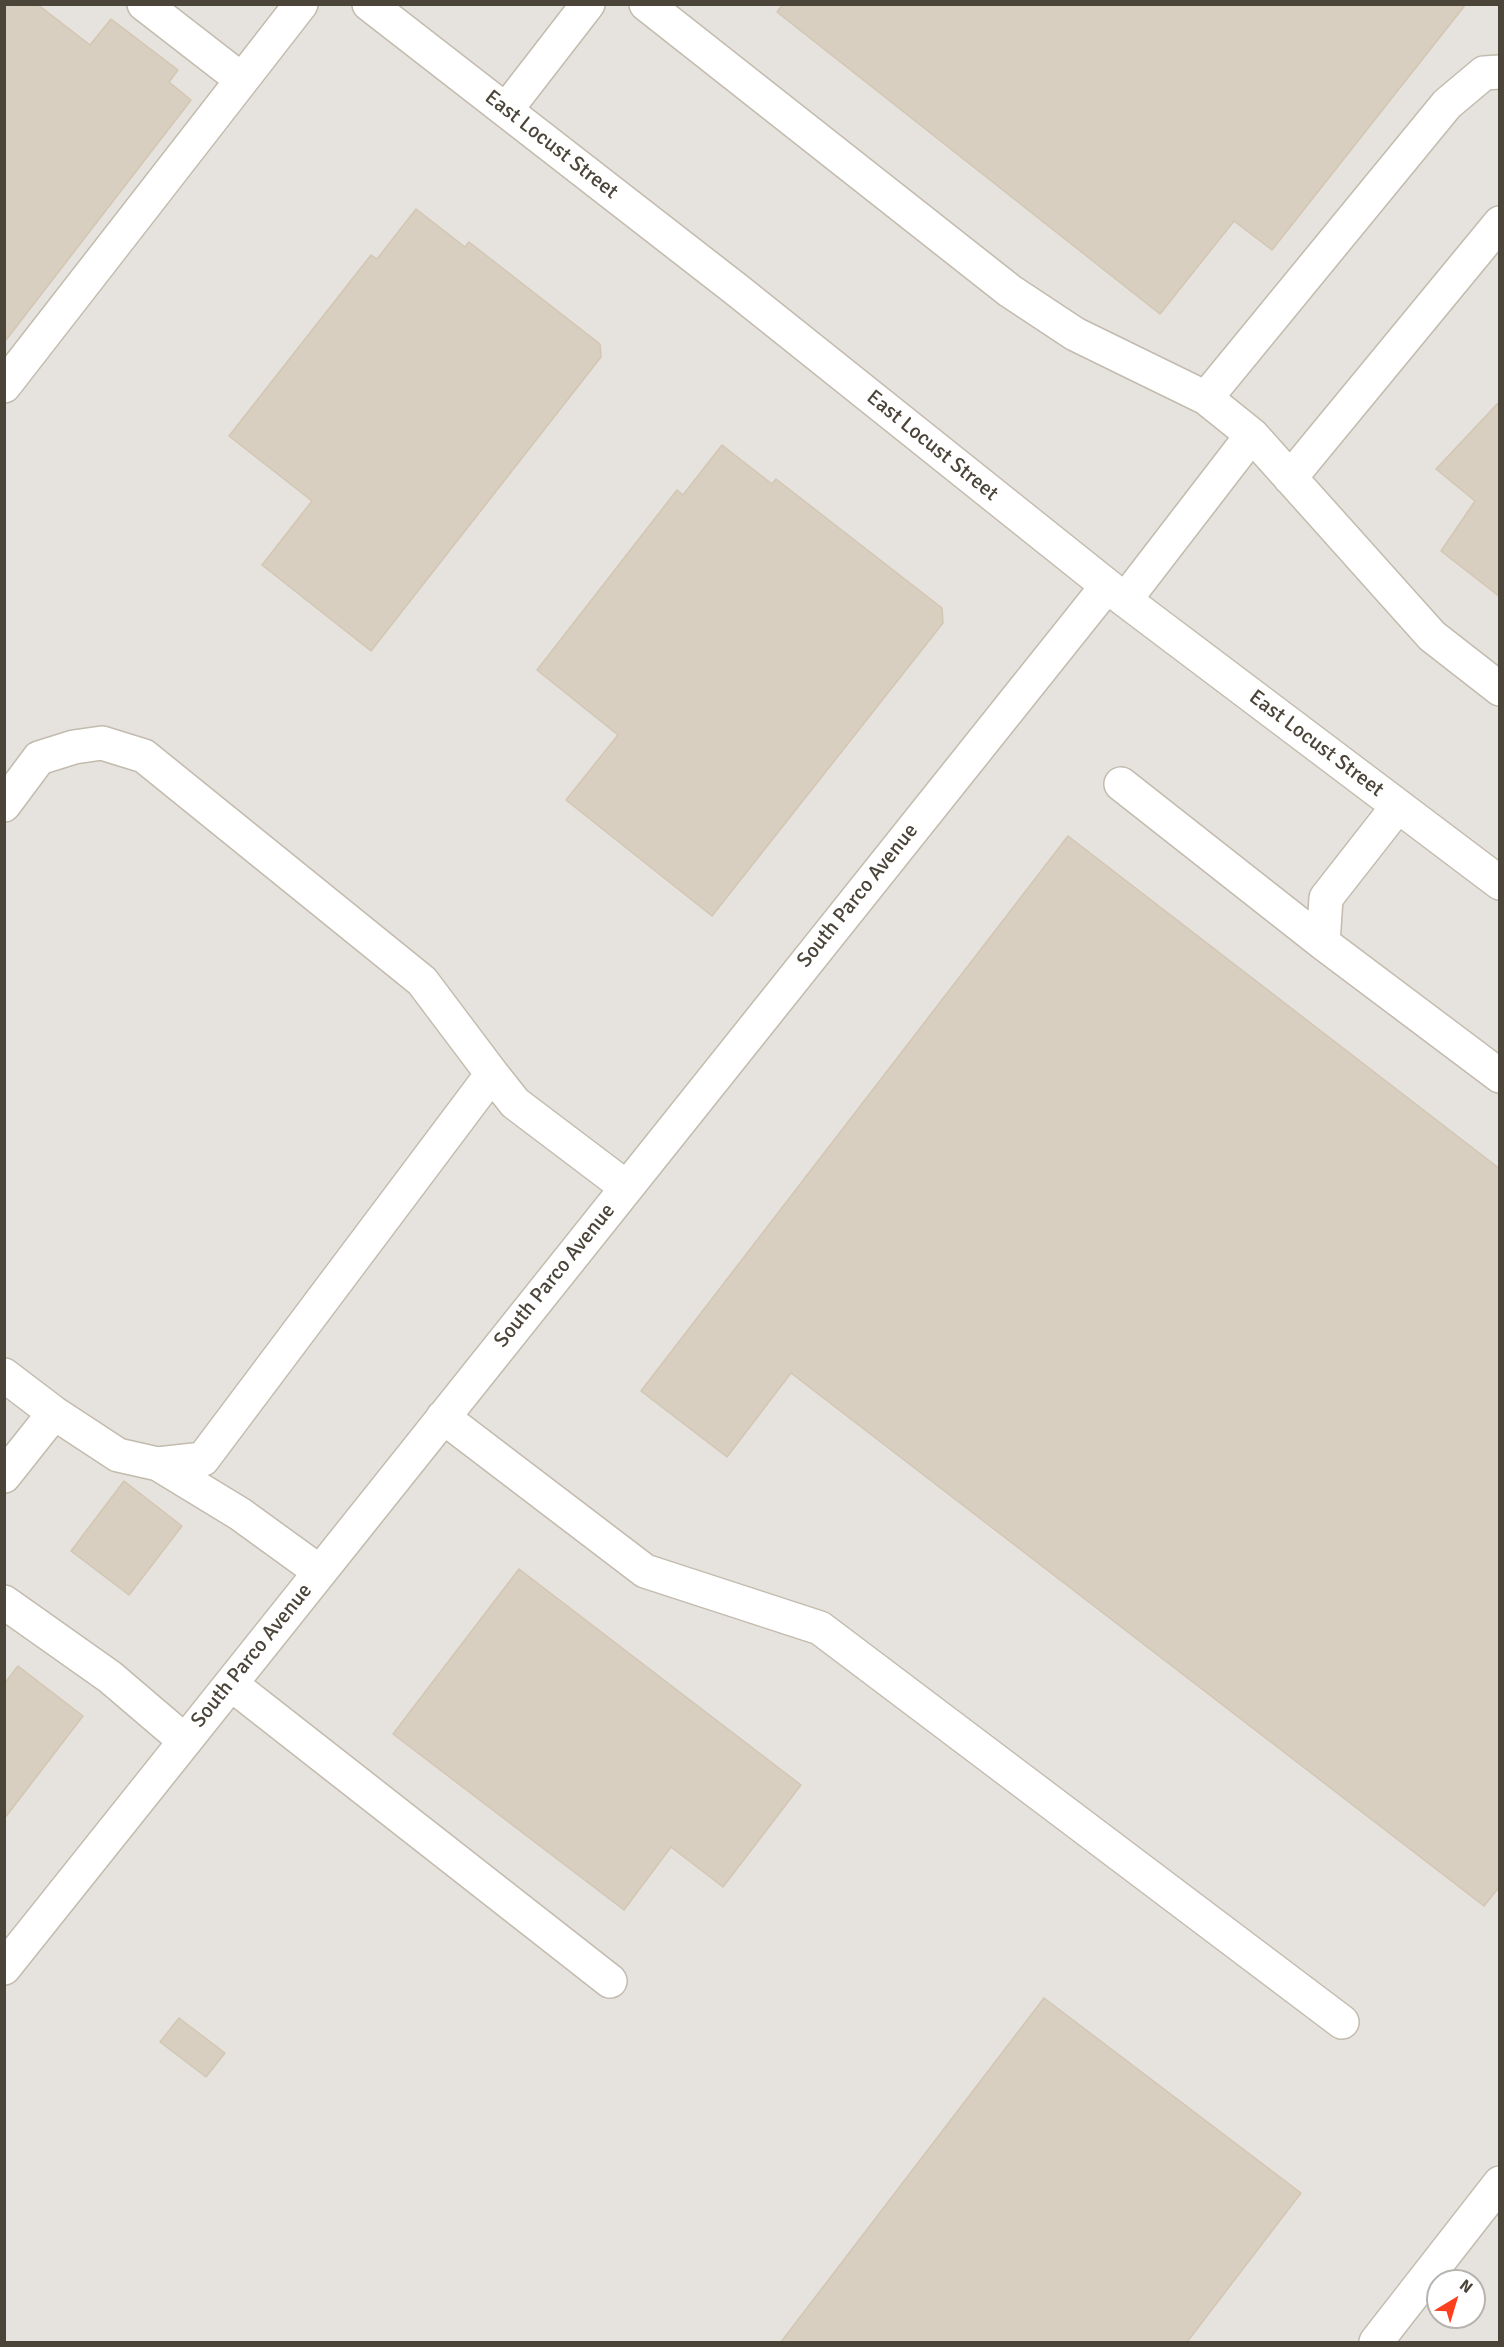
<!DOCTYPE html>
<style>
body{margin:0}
#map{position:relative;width:1504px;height:2347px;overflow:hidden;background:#f6f3ec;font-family:Signika,sans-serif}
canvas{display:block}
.frame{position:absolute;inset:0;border:6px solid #4b4439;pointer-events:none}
.north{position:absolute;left:1426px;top:2269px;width:60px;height:60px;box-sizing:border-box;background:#fff;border:2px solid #b7b4b0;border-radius:50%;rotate:38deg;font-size:16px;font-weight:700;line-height:24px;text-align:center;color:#4b4439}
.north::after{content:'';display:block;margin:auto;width:21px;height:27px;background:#fc3f1d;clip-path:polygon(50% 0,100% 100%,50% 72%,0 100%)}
</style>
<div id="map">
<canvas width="1504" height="2347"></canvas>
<div class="frame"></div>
<div class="north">N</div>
</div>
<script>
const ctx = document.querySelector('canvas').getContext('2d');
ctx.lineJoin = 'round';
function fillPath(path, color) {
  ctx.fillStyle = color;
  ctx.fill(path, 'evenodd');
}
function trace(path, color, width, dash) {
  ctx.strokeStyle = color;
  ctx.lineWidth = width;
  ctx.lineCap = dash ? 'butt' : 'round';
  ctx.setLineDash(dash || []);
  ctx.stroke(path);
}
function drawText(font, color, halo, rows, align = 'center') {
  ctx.font = font + ' Signika,sans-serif';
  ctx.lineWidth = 4.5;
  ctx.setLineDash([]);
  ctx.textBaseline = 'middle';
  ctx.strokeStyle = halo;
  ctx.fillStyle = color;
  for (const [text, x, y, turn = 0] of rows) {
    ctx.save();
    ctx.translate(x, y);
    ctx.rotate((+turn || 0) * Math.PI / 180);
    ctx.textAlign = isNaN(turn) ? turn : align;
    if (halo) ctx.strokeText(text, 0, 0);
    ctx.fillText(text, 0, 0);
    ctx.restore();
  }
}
fillPath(new Path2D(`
 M 5,5 L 1499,5 L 1499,2342 L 5,2342 ZM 1438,2281 L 1474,2281 L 1474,2317 L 1438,2317 Z`), '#e6e2dd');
const building = new Path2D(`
 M 4,4 L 37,4 L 90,45 L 111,19 L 178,70 L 169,82 L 191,100 L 6,340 L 4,339 Z
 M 783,4 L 1466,4 L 1272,250 L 1234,221 L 1160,314 L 777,12 Z
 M 416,209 L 465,247 L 469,242 L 600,344 L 601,357 L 371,651 L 262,565 L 312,501 L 229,436 L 371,255 L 377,259 Z
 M 1500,401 L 1500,597 L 1441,551 L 1475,501 L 1436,469 Z
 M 722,445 L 772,484 L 776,479 L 942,608 L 943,623 L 712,916 L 566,800 L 618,735 L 537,670 L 677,490 L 683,495 Z
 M 1068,836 L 1500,1169 L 1500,1886 L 1484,1906 L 791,1373 L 727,1457 L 641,1391 Z
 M 124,1481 L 182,1526 L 129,1595 L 71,1551 Z
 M 519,1569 L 801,1785 L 723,1887 L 671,1847 L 624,1910 L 393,1734 Z
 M 18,1666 L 83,1716 L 4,1819 L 4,1684 Z
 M 1044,1998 L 1301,2193 L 1187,2342 L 781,2342 Z
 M 179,2018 L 225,2053 L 206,2077 L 160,2042 Z`);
fillPath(building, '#d8cfc1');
trace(building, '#d3c7b4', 1.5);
const minor = new Path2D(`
 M 144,4 L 242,80
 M 369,4 L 737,290 L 1125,600 L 1500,883
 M 646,4 L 1010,291 L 1075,334 L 1206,398 L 1252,435
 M 506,110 L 588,4
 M 4,386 L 301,4
 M 1206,398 L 1447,104 L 1484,73 L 1500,72
 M 1290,478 L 1500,223
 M 1125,600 L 1252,435 L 1432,636 L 1500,689
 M 1121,784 L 1323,943
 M 4,805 L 39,758 L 74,747 L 102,743 L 144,756 L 422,981 L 492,1074 L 203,1459 L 158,1464 L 118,1455 L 54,1413 L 4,1375
 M 1398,806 L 1326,898 L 1323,943 L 1500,1076
 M 492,1074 L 515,1103 L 626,1187
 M 443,1417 L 645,1571 L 820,1628 L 1342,2022
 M 158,1464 L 240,1514 L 320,1572
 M 4,1476 L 54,1413
 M 4,1602 L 110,1677 L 185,1741
 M 231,1684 L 610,1981
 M 4,1968 L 1107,586
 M 1376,2342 L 1500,2183`);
trace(minor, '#c2bbae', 36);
trace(minor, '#fff', 33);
drawText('21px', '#4b4439', '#fff', [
 ["East Locust Street",551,145,38],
 ["East Locust Street",932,446,39],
 ["East Locust Street",1316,744,37],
 ["South Parco Avenue",858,896,-51],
 ["South Parco Avenue",555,1276,-51],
 ["South Parco Avenue",252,1656,-51]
]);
</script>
